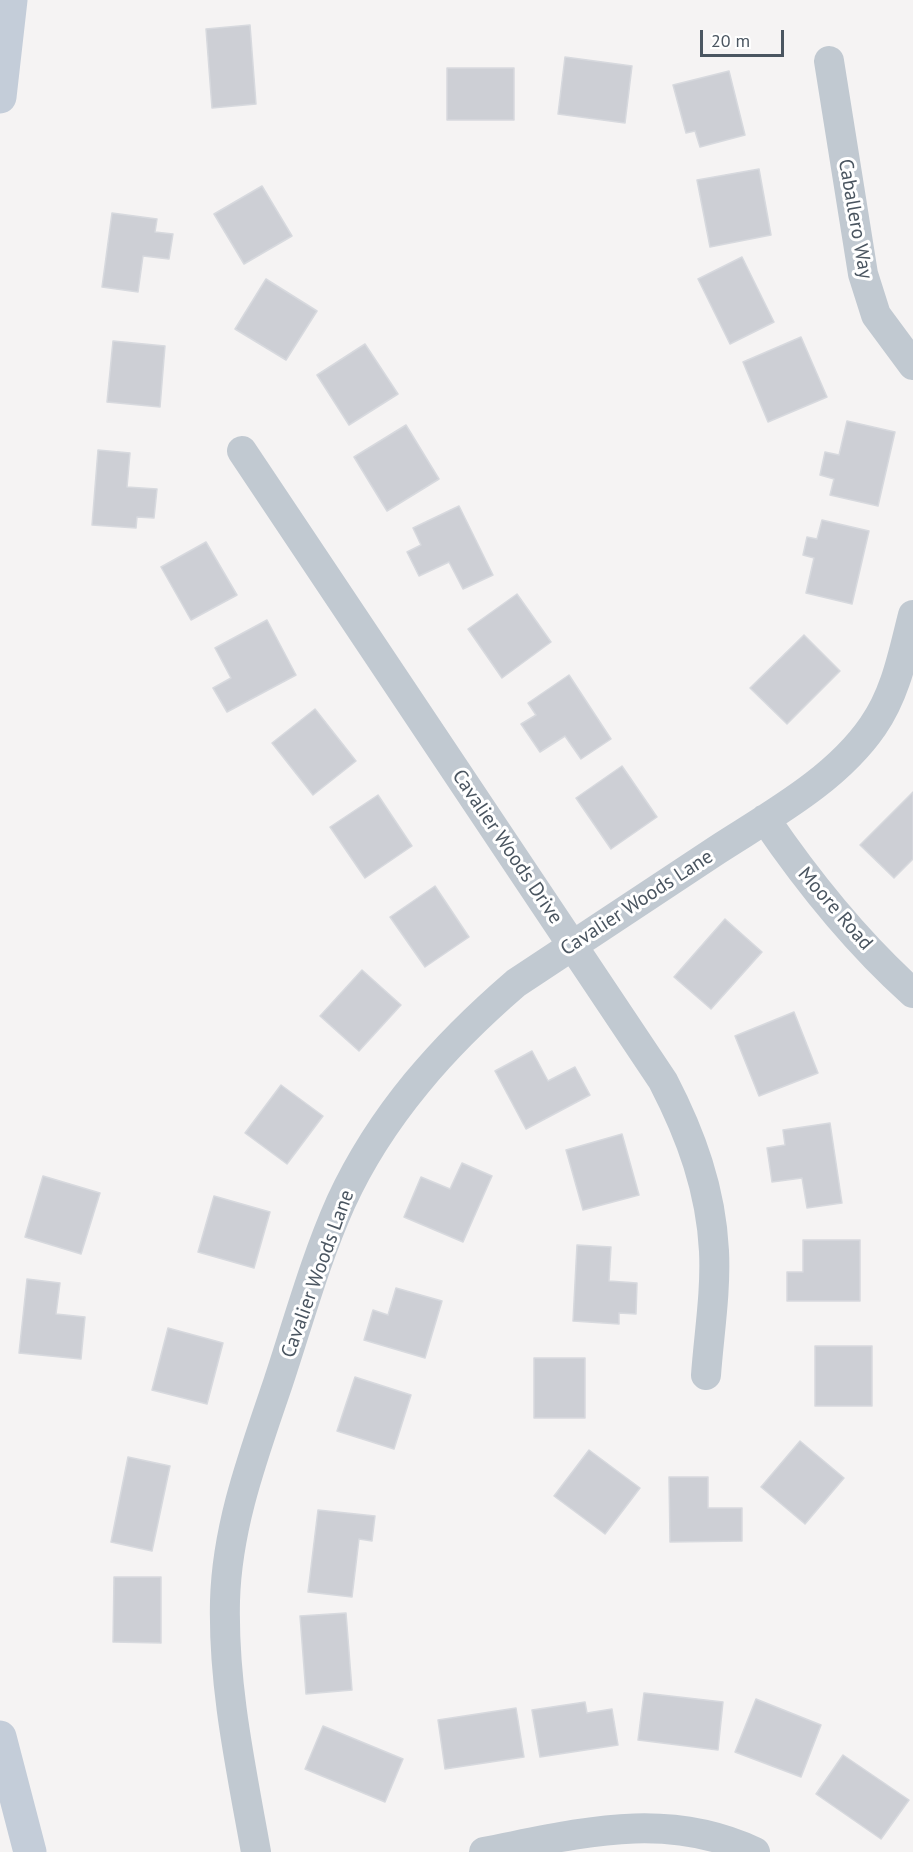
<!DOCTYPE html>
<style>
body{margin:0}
#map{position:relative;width:913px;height:1852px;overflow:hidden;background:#f5f3f3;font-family:"PT Sans",sans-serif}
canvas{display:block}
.scale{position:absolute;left:700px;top:30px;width:84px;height:27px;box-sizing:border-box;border:3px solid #4a5560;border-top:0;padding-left:8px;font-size:18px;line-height:21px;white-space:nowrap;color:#4a5560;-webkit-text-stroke:4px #fff;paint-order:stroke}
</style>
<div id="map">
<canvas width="913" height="1852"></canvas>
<div class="scale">20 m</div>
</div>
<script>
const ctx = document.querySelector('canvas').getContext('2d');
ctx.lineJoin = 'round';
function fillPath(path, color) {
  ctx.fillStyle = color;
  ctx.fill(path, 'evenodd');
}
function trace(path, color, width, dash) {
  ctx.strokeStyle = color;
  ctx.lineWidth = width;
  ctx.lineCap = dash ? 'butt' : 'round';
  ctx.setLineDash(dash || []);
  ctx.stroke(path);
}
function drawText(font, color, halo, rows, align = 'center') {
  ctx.font = font + ' "PT Sans",sans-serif';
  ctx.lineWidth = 6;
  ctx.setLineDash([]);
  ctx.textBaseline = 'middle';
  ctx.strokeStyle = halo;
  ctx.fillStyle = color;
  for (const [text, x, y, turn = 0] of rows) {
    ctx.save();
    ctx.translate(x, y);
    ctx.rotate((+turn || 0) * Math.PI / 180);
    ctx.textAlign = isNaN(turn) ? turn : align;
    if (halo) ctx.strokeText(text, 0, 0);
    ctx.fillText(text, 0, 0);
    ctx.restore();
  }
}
const building = new Path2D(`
 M 250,25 L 256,104 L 212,108 L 206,29 Z
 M 565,57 L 632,66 L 625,123 L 558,114 Z
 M 447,68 L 514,68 L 514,120 L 447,120 Z
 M 729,71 L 745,135 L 700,147 L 695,131 L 686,133 L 673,85 Z
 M 759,169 L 771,235 L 710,247 L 697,180 Z
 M 262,186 L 292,236 L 244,264 L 214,214 Z
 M 112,213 L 157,219 L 155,232 L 173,234 L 169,259 L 143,256 L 138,292 L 102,287 Z
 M 742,257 L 774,322 L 730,344 L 698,279 Z
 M 266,279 L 317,311 L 286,360 L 235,329 Z
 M 801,337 L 827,397 L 768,422 L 743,362 Z
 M 113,341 L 165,346 L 160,407 L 107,402 Z
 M 365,344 L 398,394 L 349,425 L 317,375 Z
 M 847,421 L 895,432 L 878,506 L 830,495 L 834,479 L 820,475 L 825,452 L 839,455 Z
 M 406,425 L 439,479 L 387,511 L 354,457 Z
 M 98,450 L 130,453 L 127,487 L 157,489 L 154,518 L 137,517 L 136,528 L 92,525 Z
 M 459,506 L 493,575 L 463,589 L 449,562 L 419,576 L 407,552 L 421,545 L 413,528 Z
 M 822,520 L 869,531 L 852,604 L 806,593 L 814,558 L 803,555 L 807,537 L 817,539 Z
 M 206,542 L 237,595 L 191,620 L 161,567 Z
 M 517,594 L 551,642 L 502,678 L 468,629 Z
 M 267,620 L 296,675 L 227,712 L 213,688 L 231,678 L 215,648 Z
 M 804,635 L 840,671 L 787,724 L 750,688 Z
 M 569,675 L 611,739 L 581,759 L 565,736 L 540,752 L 521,724 L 536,715 L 528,703 Z
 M 315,709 L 356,761 L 313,795 L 272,743 Z
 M 622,766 L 657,817 L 611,849 L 576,798 Z
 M 913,792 L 913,859 L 894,878 L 860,845 Z
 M 378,795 L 412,846 L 365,878 L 330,827 Z
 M 435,886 L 469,937 L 425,967 L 390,917 Z
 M 725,919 L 762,952 L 711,1009 L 674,977 Z
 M 362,970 L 401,1005 L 359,1051 L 320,1016 Z
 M 794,1012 L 818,1073 L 759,1096 L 735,1036 Z
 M 532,1051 L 548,1081 L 575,1067 L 590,1095 L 526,1129 L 495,1071 Z
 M 281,1085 L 323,1116 L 287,1164 L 245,1133 Z
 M 830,1123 L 842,1203 L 807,1208 L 802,1178 L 772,1182 L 767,1148 L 785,1145 L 783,1130 Z
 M 622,1134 L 639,1195 L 583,1210 L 566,1150 Z
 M 462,1163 L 492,1176 L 463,1242 L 404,1217 L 421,1177 L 450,1189 Z
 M 43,1176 L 100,1193 L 81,1254 L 25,1237 Z
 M 214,1196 L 270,1212 L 254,1268 L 198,1252 Z
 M 803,1240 L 860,1240 L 860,1301 L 787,1301 L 787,1272 L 803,1272 Z
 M 577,1245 L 611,1247 L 609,1281 L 637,1283 L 636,1314 L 619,1313 L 619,1324 L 573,1321 Z
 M 27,1279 L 60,1283 L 56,1314 L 85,1317 L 81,1359 L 19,1353 Z
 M 396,1288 L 442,1301 L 425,1358 L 364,1340 L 373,1310 L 388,1315 Z
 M 168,1328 L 223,1343 L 207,1404 L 152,1390 Z
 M 815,1346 L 872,1346 L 872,1406 L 815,1406 Z
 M 534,1358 L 585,1358 L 585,1418 L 534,1418 Z
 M 355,1377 L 411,1395 L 394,1449 L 337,1431 Z
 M 800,1441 L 844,1478 L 805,1524 L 761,1487 Z
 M 589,1450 L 640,1488 L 605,1534 L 554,1496 Z
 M 128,1457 L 170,1466 L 152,1551 L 111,1542 Z
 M 669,1477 L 708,1477 L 708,1508 L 742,1508 L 742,1541 L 670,1542 Z
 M 318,1510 L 375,1516 L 372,1541 L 359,1539 L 352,1597 L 308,1592 Z
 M 114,1577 L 161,1577 L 161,1643 L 113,1642 Z
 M 346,1613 L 352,1690 L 306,1694 L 300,1616 Z
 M 644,1693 L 723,1702 L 718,1750 L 638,1740 Z
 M 756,1699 L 821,1725 L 801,1777 L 735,1752 Z
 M 585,1702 L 587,1713 L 612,1709 L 618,1745 L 540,1757 L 532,1710 Z
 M 516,1708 L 524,1757 L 445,1769 L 438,1720 Z
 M 323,1726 L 403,1759 L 385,1802 L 305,1769 Z
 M 843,1755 L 909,1800 L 881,1839 L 816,1794 Z`);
fillPath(building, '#cdcfd5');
trace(building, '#d7d9de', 1.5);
trace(new Path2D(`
 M 829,61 L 863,274 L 876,315 L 913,365
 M 242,451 L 663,1081 C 691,1135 711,1190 714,1251 C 716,1292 709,1334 706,1375
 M 765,819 C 808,882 856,942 913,993
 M 256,1852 C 241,1768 223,1686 225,1601 C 227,1525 254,1454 278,1383 C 298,1323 315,1260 341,1202 C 381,1115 444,1045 516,983 C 583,939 650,895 717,850 C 771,815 836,780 873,726 C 896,693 903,654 913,615
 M 484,1852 C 577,1834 664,1809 755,1852`), '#c1c9d1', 30);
trace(new Path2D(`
 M 0,97 L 11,0
 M 0,1737 L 30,1852`), '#c4cdd9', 33);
drawText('20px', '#4a5560', '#fff', [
 ["Caballero Way",855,219,80],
 ["Cavalier Woods Drive",507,847,56],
 ["Cavalier Woods Lane",637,903,-33],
 ["Moore Road",835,909,49],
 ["Cavalier Woods Lane",318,1274,-70]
]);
</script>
